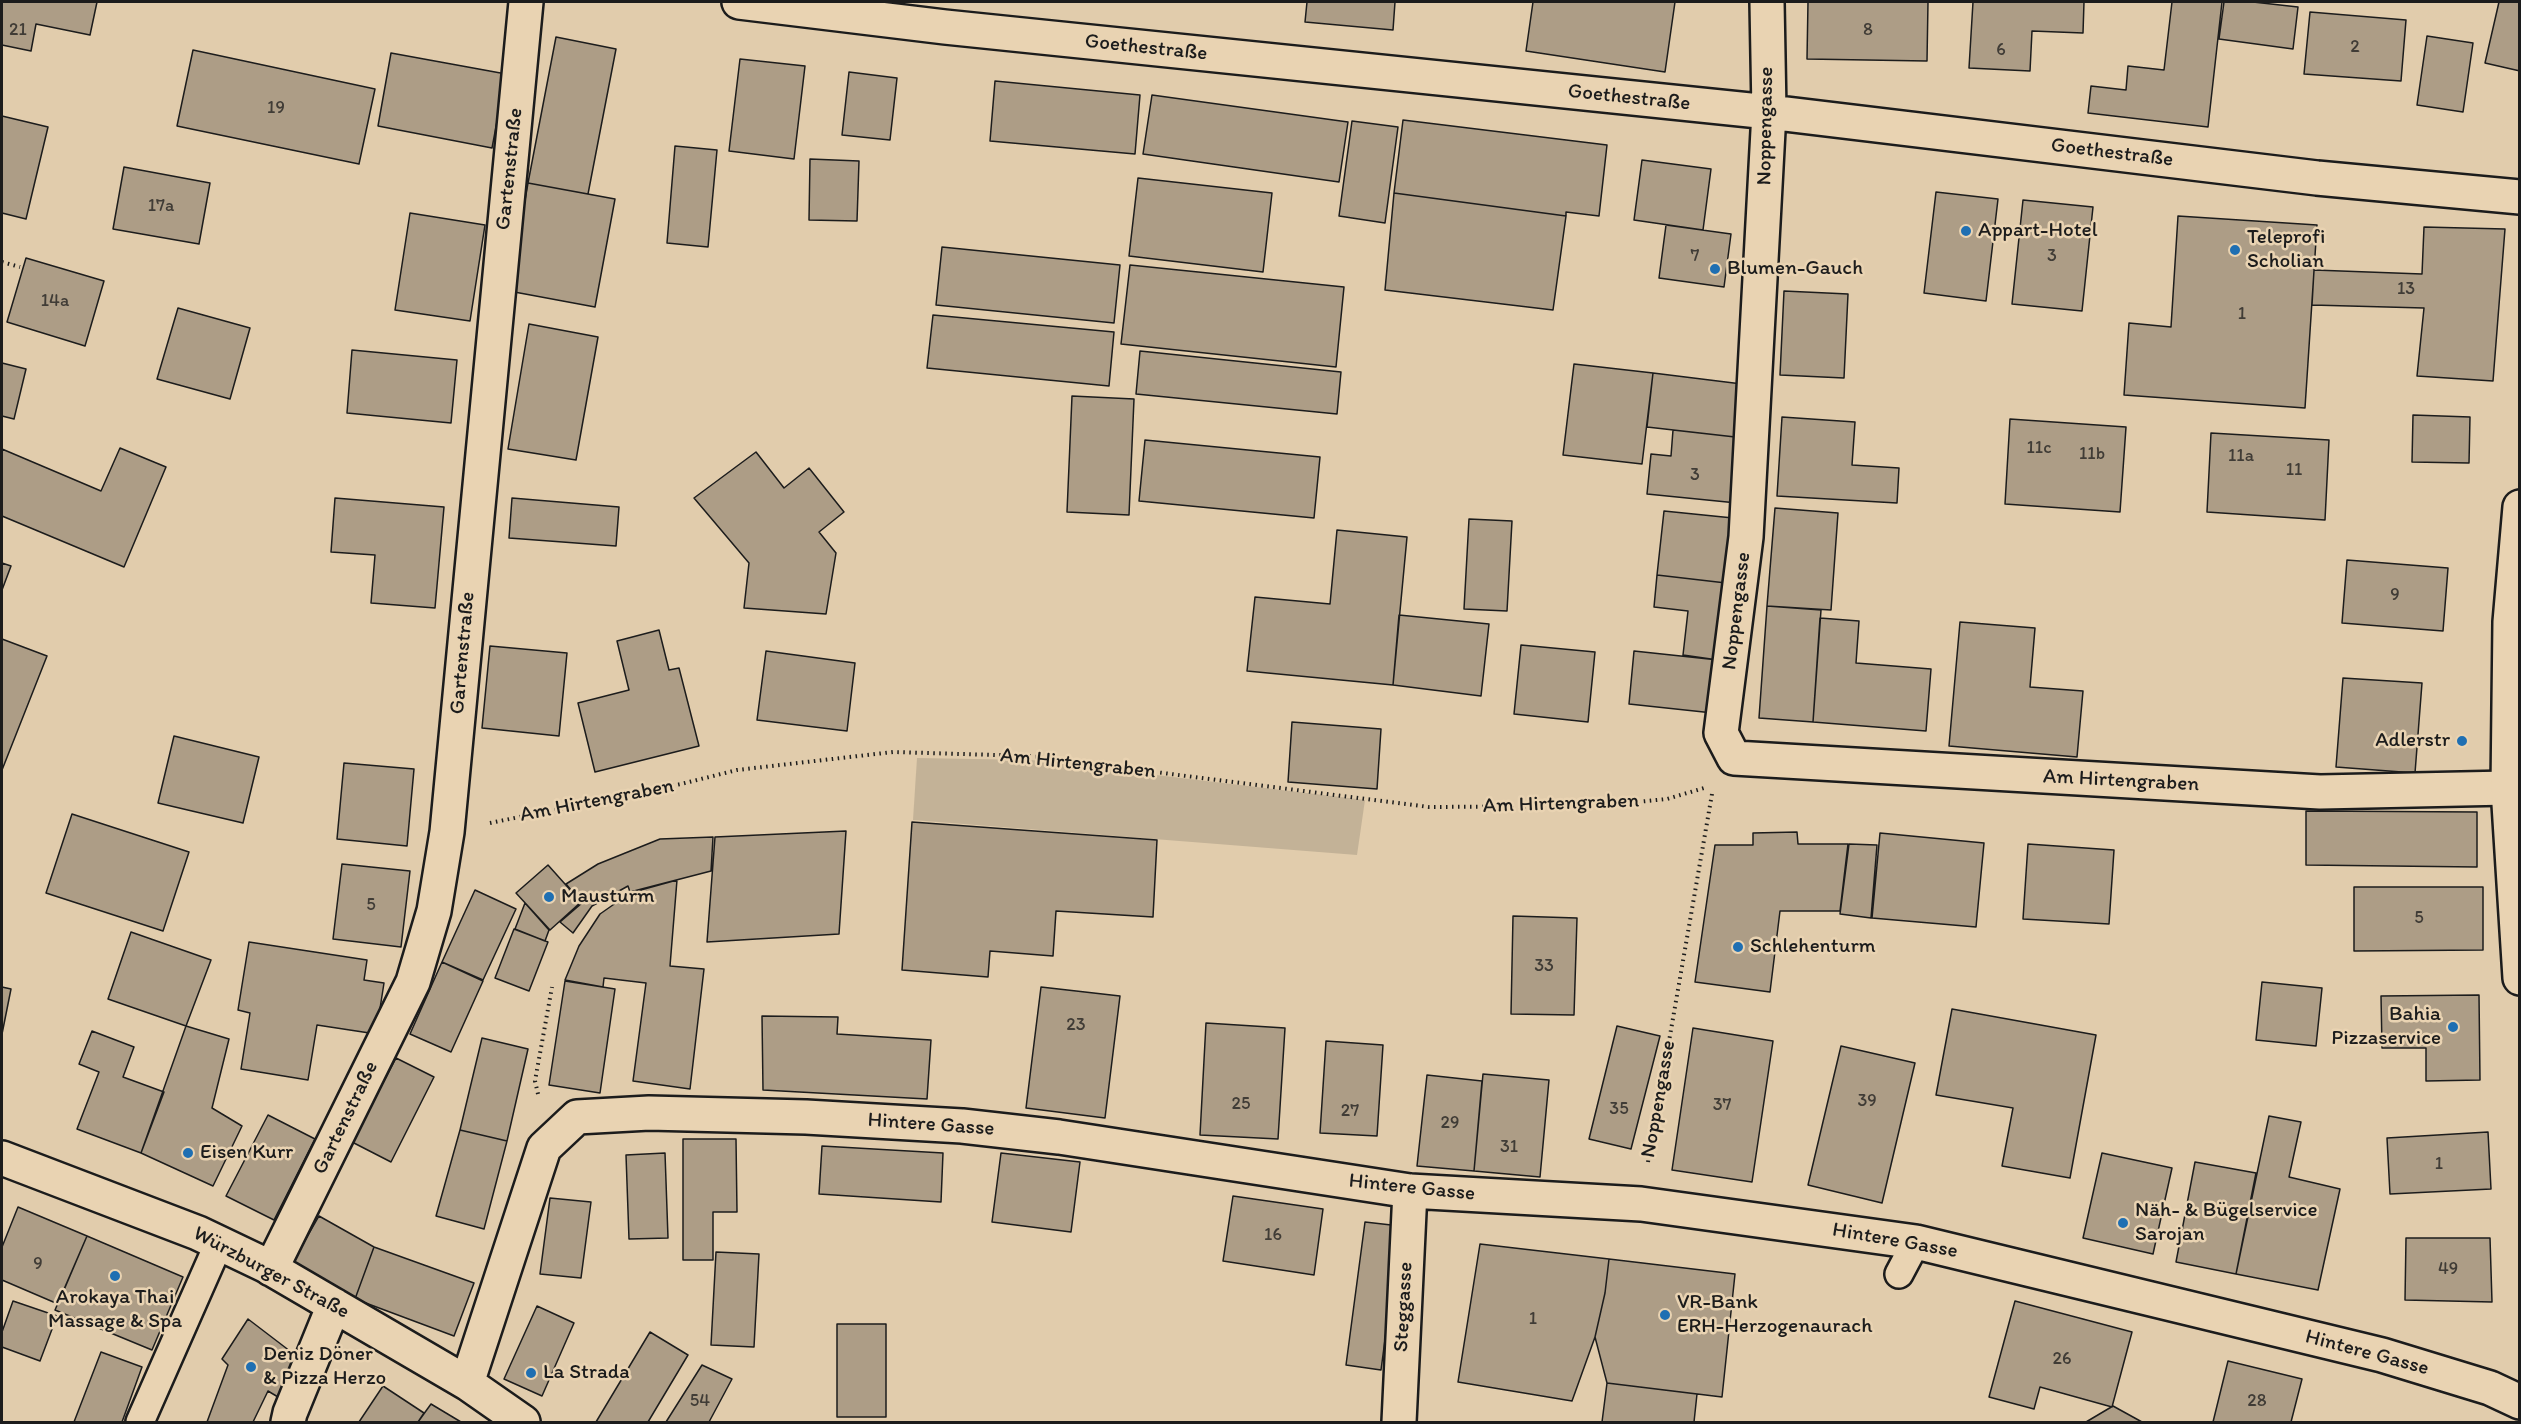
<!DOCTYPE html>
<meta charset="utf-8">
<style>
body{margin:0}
#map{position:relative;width:2521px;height:1424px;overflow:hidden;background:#e1ccac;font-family:Itim,sans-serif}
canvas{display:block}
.frame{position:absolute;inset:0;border:3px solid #1c1c1c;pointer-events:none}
</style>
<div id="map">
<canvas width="2521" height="1424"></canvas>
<div class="frame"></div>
</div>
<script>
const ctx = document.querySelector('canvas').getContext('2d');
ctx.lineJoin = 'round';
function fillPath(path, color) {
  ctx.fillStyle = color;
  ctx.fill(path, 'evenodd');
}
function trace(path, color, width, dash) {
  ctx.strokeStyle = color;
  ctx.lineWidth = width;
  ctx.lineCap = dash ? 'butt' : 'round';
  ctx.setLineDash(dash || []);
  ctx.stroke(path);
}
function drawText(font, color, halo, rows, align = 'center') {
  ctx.font = font + ' Itim,sans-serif';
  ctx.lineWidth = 5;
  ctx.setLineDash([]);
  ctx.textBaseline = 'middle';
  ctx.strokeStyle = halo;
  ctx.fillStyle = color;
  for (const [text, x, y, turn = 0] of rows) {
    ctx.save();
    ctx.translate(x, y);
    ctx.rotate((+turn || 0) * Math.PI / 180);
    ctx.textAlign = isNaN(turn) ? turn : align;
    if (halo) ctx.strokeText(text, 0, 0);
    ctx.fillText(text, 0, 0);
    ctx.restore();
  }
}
fillPath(new Path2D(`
 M 917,758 L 1031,760 L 1365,800 L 1357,855 L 913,820 Z`), '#c3b297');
const building = new Path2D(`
 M 2,2 L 97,2 L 90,35 L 36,24 L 31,51 L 2,45 Z
 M 1307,2 L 1395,2 L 1393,30 L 1305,22 Z
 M 1533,2 L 1675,2 L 1665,72 L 1526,51 Z
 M 1808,2 L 1928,2 L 1927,61 L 1807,59 Z
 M 1973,2 L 2084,2 L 2083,33 L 2032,31 L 2030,71 L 1969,68 Z
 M 2172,2 L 2222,2 L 2208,127 L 2088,113 L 2091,86 L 2126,90 L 2128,66 L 2164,70 Z
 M 2224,2 L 2253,2 L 2298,7 L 2293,49 L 2219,39 Z
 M 2499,2 L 2520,2 L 2520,71 L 2485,63 Z
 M 2310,12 L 2406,20 L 2401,81 L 2304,74 Z
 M 2427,36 L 2473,43 L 2463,112 L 2417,105 Z
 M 556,37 L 616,49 L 588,194 L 528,183 Z
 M 193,50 L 375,89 L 359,164 L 177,126 Z
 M 391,53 L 506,74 L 492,148 L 378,126 Z
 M 740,59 L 805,66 L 794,159 L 729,151 Z
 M 849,72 L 897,78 L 890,140 L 842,135 Z
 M 995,81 L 1140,95 L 1135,154 L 990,141 Z
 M 1152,95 L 1348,122 L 1339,182 L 1143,154 Z
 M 2,116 L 48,127 L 26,219 L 2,213 Z
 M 1403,120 L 1607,145 L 1599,216 L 1566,212 L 1566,216 L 1394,193 Z
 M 1352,121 L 1398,127 L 1385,223 L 1339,216 Z
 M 675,146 L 717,150 L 708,247 L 667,243 Z
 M 810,159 L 859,161 L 857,221 L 809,220 Z
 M 1642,160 L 1711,169 L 1703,230 L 1634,220 Z
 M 124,167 L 210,183 L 199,244 L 113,229 Z
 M 1138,178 L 1272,193 L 1263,272 L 1129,256 Z
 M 528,183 L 615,199 L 595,307 L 509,291 Z
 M 1936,192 L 1998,199 L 1986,301 L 1924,293 Z
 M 1394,193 L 1566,216 L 1553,310 L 1385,290 Z
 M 2023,200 L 2093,207 L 2082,311 L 2012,304 Z
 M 410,213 L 485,225 L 470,321 L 395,310 Z
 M 2178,216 L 2317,225 L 2305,408 L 2124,395 L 2129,323 L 2171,327 Z
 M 1666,225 L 1731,234 L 1724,287 L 1659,278 Z
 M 2424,227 L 2505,229 L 2493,381 L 2417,376 L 2424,308 L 2312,305 L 2314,270 L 2422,274 Z
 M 942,247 L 1120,265 L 1114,323 L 936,305 Z
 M 26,258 L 104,281 L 85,346 L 7,322 Z
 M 1130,265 L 1344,287 L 1336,367 L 1121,344 Z
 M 1784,291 L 1848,294 L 1844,378 L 1780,375 Z
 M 178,308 L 250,328 L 230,399 L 157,379 Z
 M 933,315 L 1114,332 L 1109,386 L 927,368 Z
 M 529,324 L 598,337 L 576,460 L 508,449 Z
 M 352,350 L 457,360 L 451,423 L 347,413 Z
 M 1140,351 L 1341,372 L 1337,414 L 1136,394 Z
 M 2,363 L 26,369 L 14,419 L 2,416 Z
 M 1574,364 L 1653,373 L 1642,464 L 1563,455 Z
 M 1653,373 L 1750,385 L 1744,438 L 1647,427 Z
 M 1072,396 L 1134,399 L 1129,515 L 1067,512 Z
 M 2413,415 L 2470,417 L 2469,463 L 2412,462 Z
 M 1782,417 L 1855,422 L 1852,465 L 1899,468 L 1897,503 L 1777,496 Z
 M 2010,419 L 2126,427 L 2120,512 L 2005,504 Z
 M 1673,430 L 1744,438 L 1737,503 L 1647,494 L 1651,454 L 1671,456 Z
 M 2211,433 L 2329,440 L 2325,520 L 2207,512 Z
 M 1145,440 L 1320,457 L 1314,518 L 1139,501 Z
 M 120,448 L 166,467 L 124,567 L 2,516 L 2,449 L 101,491 Z
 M 756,452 L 784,488 L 809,468 L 844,512 L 819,532 L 836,553 L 826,614 L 744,608 L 749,563 L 694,498 Z
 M 335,498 L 444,507 L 435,608 L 371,603 L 375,555 L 331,552 Z
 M 512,498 L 619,507 L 616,546 L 509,538 Z
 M 1775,508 L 1838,513 L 1831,610 L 1767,606 Z
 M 1664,511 L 1733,518 L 1726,583 L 1657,575 Z
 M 1469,519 L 1512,521 L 1507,611 L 1464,609 Z
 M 1337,530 L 1407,537 L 1393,685 L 1247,671 L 1255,597 L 1330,604 Z
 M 2347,560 L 2448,568 L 2443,631 L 2342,623 Z
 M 2,563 L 11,566 L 2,590 Z
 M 1657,575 L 1726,583 L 1718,660 L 1683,655 L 1688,611 L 1654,607 Z
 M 1767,606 L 1821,610 L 1813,722 L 1759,718 Z
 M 1399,615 L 1489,624 L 1481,696 L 1393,685 Z
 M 1820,618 L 1859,621 L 1856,663 L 1931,669 L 1926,731 L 1813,722 Z
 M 1960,622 L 2035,628 L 2030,687 L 2083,691 L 2077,757 L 1949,746 Z
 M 659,630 L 669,670 L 679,668 L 699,746 L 595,772 L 578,703 L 629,690 L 617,641 Z
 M 2,639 L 47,656 L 2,770 Z
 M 1521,645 L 1595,652 L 1588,722 L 1514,714 Z
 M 490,646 L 567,653 L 559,736 L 482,728 Z
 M 766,651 L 855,663 L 847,731 L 757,720 Z
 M 1634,651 L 1718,660 L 1713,713 L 1629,704 Z
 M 2343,678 L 2422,683 L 2415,773 L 2336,767 Z
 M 1292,722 L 1381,729 L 1377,789 L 1288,782 Z
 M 174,736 L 259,757 L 243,823 L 158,803 Z
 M 344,763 L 414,769 L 407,846 L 337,839 Z
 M 2306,811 L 2477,812 L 2477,867 L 2306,865 Z
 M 72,814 L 189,852 L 163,931 L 46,893 Z
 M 912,822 L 1157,840 L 1153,917 L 1056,911 L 1053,956 L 990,951 L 988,977 L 902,970 Z
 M 846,831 L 839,934 L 707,942 L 715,837 Z
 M 1797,832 L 1798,844 L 1848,844 L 1840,911 L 1780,911 L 1770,992 L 1695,982 L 1715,845 L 1753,845 L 1753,833 Z
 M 1880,833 L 1984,843 L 1976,927 L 1872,918 Z
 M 713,837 L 711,871 L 630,892 L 628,886 L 592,906 L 573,933 L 560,922 L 582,903 L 566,884 L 598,864 L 660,839 Z
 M 1849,844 L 1877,845 L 1871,918 L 1840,914 Z
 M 2028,844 L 2114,850 L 2109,924 L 2023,919 Z
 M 342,864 L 410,871 L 401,947 L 333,939 Z
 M 548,865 L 581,902 L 550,930 L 516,893 Z
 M 677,880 L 670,966 L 704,969 L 690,1089 L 633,1081 L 646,983 L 604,978 L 603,987 L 565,980 L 579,946 L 600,914 L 630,893 Z
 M 2354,887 L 2483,887 L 2483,950 L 2354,951 Z
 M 475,890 L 516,909 L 483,980 L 442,962 Z
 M 525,903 L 549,930 L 545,941 L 515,929 Z
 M 1513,916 L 1577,918 L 1574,1015 L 1511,1014 Z
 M 514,929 L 548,942 L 529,991 L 495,978 Z
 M 131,932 L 211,960 L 186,1026 L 108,999 Z
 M 249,942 L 367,960 L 364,980 L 384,983 L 376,1034 L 317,1025 L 308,1080 L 241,1069 L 250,1013 L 238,1010 Z
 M 442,962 L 483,981 L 451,1052 L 410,1034 Z
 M 565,981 L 615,989 L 600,1093 L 549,1085 Z
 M 2262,982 L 2322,988 L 2316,1046 L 2256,1040 Z
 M 2,987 L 11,989 L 2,1034 Z
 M 1041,987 L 1120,996 L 1105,1118 L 1026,1108 Z
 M 2479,995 L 2480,1080 L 2426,1081 L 2426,1048 L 2382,1048 L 2381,996 Z
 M 1952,1009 L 2096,1035 L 2070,1178 L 2002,1166 L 2013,1108 L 1936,1095 Z
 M 762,1016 L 838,1017 L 837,1034 L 931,1040 L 927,1099 L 763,1090 Z
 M 1206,1023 L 1285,1028 L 1278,1139 L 1200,1135 Z
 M 186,1026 L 229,1039 L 212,1108 L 242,1126 L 213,1186 L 141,1153 Z
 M 1617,1026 L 1660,1036 L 1631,1149 L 1589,1139 Z
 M 1693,1028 L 1773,1041 L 1752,1182 L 1672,1170 Z
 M 92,1031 L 134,1047 L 123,1077 L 164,1092 L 141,1153 L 77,1129 L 99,1072 L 79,1064 Z
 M 482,1038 L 528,1049 L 507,1141 L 460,1130 Z
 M 1326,1041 L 1383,1045 L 1377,1136 L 1320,1133 Z
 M 1841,1046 L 1915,1063 L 1882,1203 L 1808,1185 Z
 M 396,1058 L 434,1077 L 391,1162 L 352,1142 Z
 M 1483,1074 L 1549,1080 L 1540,1177 L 1474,1171 Z
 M 1427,1075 L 1482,1081 L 1474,1171 L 1417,1166 Z
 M 268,1115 L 315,1139 L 274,1220 L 226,1196 Z
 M 2269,1116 L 2301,1122 L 2289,1177 L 2340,1189 L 2318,1290 L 2236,1274 Z
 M 460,1130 L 507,1141 L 484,1229 L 436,1216 Z
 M 2488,1132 L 2491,1189 L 2390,1194 L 2387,1138 Z
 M 683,1139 L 736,1139 L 737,1212 L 713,1212 L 713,1260 L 683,1260 Z
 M 822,1146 L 943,1153 L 941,1202 L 819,1194 Z
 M 665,1153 L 668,1238 L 629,1239 L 626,1155 Z
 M 1001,1153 L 1080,1162 L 1071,1232 L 992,1222 Z
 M 2102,1153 L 2172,1168 L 2153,1254 L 2083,1238 Z
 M 2195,1162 L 2256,1173 L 2236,1274 L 2176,1262 Z
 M 1233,1196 L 1323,1209 L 1314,1275 L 1223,1261 Z
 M 550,1198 L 591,1202 L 581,1278 L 540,1274 Z
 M 18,1207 L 87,1236 L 58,1304 L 2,1280 L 2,1247 Z
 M 319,1216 L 374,1247 L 355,1299 L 291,1265 Z
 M 1365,1222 L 1400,1226 L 1381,1370 L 1346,1365 Z
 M 87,1236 L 183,1277 L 152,1350 L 55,1310 Z
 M 2406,1238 L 2490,1238 L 2492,1302 L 2405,1300 Z
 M 1480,1244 L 1609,1259 L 1605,1293 L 1595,1337 L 1572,1401 L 1458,1382 Z
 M 374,1247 L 474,1283 L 454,1336 L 355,1299 Z
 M 716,1252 L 759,1254 L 754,1347 L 711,1345 Z
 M 1609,1259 L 1735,1274 L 1722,1397 L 1607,1383 L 1595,1337 L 1605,1293 Z
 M 13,1301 L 57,1316 L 40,1361 L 2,1347 L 2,1332 Z
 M 2015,1301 L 2132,1332 L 2112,1407 L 2040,1387 L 2034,1409 L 1989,1397 Z
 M 537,1306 L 574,1323 L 542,1396 L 504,1379 Z
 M 248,1319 L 303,1361 L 283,1400 L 268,1391 L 253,1422 L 207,1422 L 228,1365 L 222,1359 Z
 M 837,1324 L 886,1324 L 886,1417 L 837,1417 Z
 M 650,1332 L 688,1355 L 648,1422 L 596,1422 Z
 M 101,1352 L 142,1367 L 122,1422 L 74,1422 Z
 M 2228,1361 L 2302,1379 L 2291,1422 L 2213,1422 Z
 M 702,1365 L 732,1379 L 709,1422 L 666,1422 Z
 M 1607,1383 L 1697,1394 L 1694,1422 L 1602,1422 Z
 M 383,1386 L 424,1413 L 418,1422 L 359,1422 Z
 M 431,1404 L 461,1422 L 418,1422 Z
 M 2113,1406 L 2142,1422 L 2086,1422 Z`);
fillPath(building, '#ad9d86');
trace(building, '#1c1c1c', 1.5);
const service = new Path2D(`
 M 1899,1274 L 1916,1242
 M 140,1422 L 219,1243`);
const minor = new Path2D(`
 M 739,2 L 945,27 L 1769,112 L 2317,178 L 2520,197
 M 1767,2 L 1769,112 L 1746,537 L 1721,733 L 1734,758 L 2320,792 L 2508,788
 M 2,1158 L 198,1233 L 265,1265 L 467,1383 L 523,1422
 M 271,1269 L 413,982 L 434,911 L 447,832 L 526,2
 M 467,1383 L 544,1148 L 577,1117 L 649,1113 L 806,1117 L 962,1126 L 1059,1137 L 1410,1191 L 1641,1204 L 1916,1242 L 2382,1355 L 2490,1388 L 2520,1402
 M 288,1422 L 290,1413 L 334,1305
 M 1399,1422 L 1410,1191`);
const tertiary = new Path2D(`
 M 2520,507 L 2510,622 L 2508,788 L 2520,978`);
trace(service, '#1c1c1c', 32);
trace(minor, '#1c1c1c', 38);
trace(tertiary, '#1c1c1c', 38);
trace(new Path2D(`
 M 2,262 L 20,267
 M 490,823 L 681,784 L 737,770 L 893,752 L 1030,756 L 1429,807 L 1596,806 L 1667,799 L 1704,788
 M 538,1094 L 535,1081 L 552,987
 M 1648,1162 L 1712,794`), '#1c1c1c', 4, [1.5, 4.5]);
trace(service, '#e9d3b2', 27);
trace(minor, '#e9d3b2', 33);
trace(tertiary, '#e9d3b2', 33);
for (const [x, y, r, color] of [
 [1966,231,6,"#1f6fb2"],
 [2235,250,6,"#1f6fb2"],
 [1715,269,6,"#1f6fb2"],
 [2462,741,6,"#1f6fb2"],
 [549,897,6,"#1f6fb2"],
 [1738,947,6,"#1f6fb2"],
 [2453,1027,6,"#1f6fb2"],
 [188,1153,6,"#1f6fb2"],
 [2123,1223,6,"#1f6fb2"],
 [115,1276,6,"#1f6fb2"],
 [1665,1315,6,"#1f6fb2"],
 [251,1367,6,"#1f6fb2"],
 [531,1373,6,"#1f6fb2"]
]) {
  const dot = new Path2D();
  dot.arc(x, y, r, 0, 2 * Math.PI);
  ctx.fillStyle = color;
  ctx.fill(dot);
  trace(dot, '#e9d3b2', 2);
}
drawText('18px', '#403c36', null, [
 ["21",18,30],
 ["8",1868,30],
 ["2",2355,47],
 ["6",2001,50],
 ["19",276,108],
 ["17a",161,206],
 ["7",1695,256],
 ["3",2052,256],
 ["13",2406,289],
 ["14a",55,301],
 ["1",2242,314],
 ["11c",2039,448],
 ["11b",2092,454],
 ["11a",2241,456],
 ["11",2294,470],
 ["3",1695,475],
 ["9",2395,595],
 ["5",371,905],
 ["5",2419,918],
 ["33",1544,966],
 ["23",1076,1025],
 ["39",1867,1101],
 ["25",1241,1104],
 ["37",1722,1105],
 ["35",1619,1109],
 ["27",1350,1111],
 ["29",1450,1123],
 ["31",1509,1147],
 ["1",2439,1164],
 ["16",1273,1235],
 ["9",38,1264],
 ["49",2448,1269],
 ["1",1533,1319],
 ["26",2062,1359],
 ["54",700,1401],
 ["28",2257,1401]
]);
drawText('21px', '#1c1c1c', '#e9d3b2', [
 ["Goethestraße",1146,48,6],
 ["Goethestraße",1629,98,6],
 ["Noppengasse",1766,126,-89],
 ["Goethestraße",2112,153,7],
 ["Gartenstraße",510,169,-84],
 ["Noppengasse",1737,611,-83],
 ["Gartenstraße",463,653,-85],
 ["Am Hirtengraben",1078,764,6],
 ["Am Hirtengraben",2121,781,3],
 ["Am Hirtengraben",597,801,-11],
 ["Am Hirtengraben",1561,804,-2],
 ["Noppengasse",1659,1099,-80],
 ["Gartenstraße",346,1118,-64],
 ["Hintere Gasse",931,1125,4],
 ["Hintere Gasse",1412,1188,6],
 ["Hintere Gasse",1895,1241,10],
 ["Würzburger Straße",271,1273,28],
 ["Steggasse",1404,1307,-87],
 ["Hintere Gasse",2367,1353,15]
]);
drawText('21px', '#1c1c1c', '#e9d3b2', [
 ["Appart-Hotel",1978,231],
 ["Teleprofi",2247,238],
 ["Scholian",2247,262],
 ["Blumen-Gauch",1727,269],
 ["Adlerstr",2450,741,"right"],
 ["Mausturm",561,897],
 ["Schlehenturm",1750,947],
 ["Bahia",2441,1015,"right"],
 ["Pizzaservice",2441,1039,"right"],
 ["Eisen Kurr",200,1153],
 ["Näh- & Bügelservice",2135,1211],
 ["Sarojan",2135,1235],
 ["Arokaya Thai",115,1298,"center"],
 ["Massage & Spa",115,1322,"center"],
 ["VR-Bank",1677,1303],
 ["ERH-Herzogenaurach",1677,1327],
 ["Deniz Döner",263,1355],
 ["& Pizza Herzo",263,1379],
 ["La Strada",543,1373]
], 'left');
</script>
